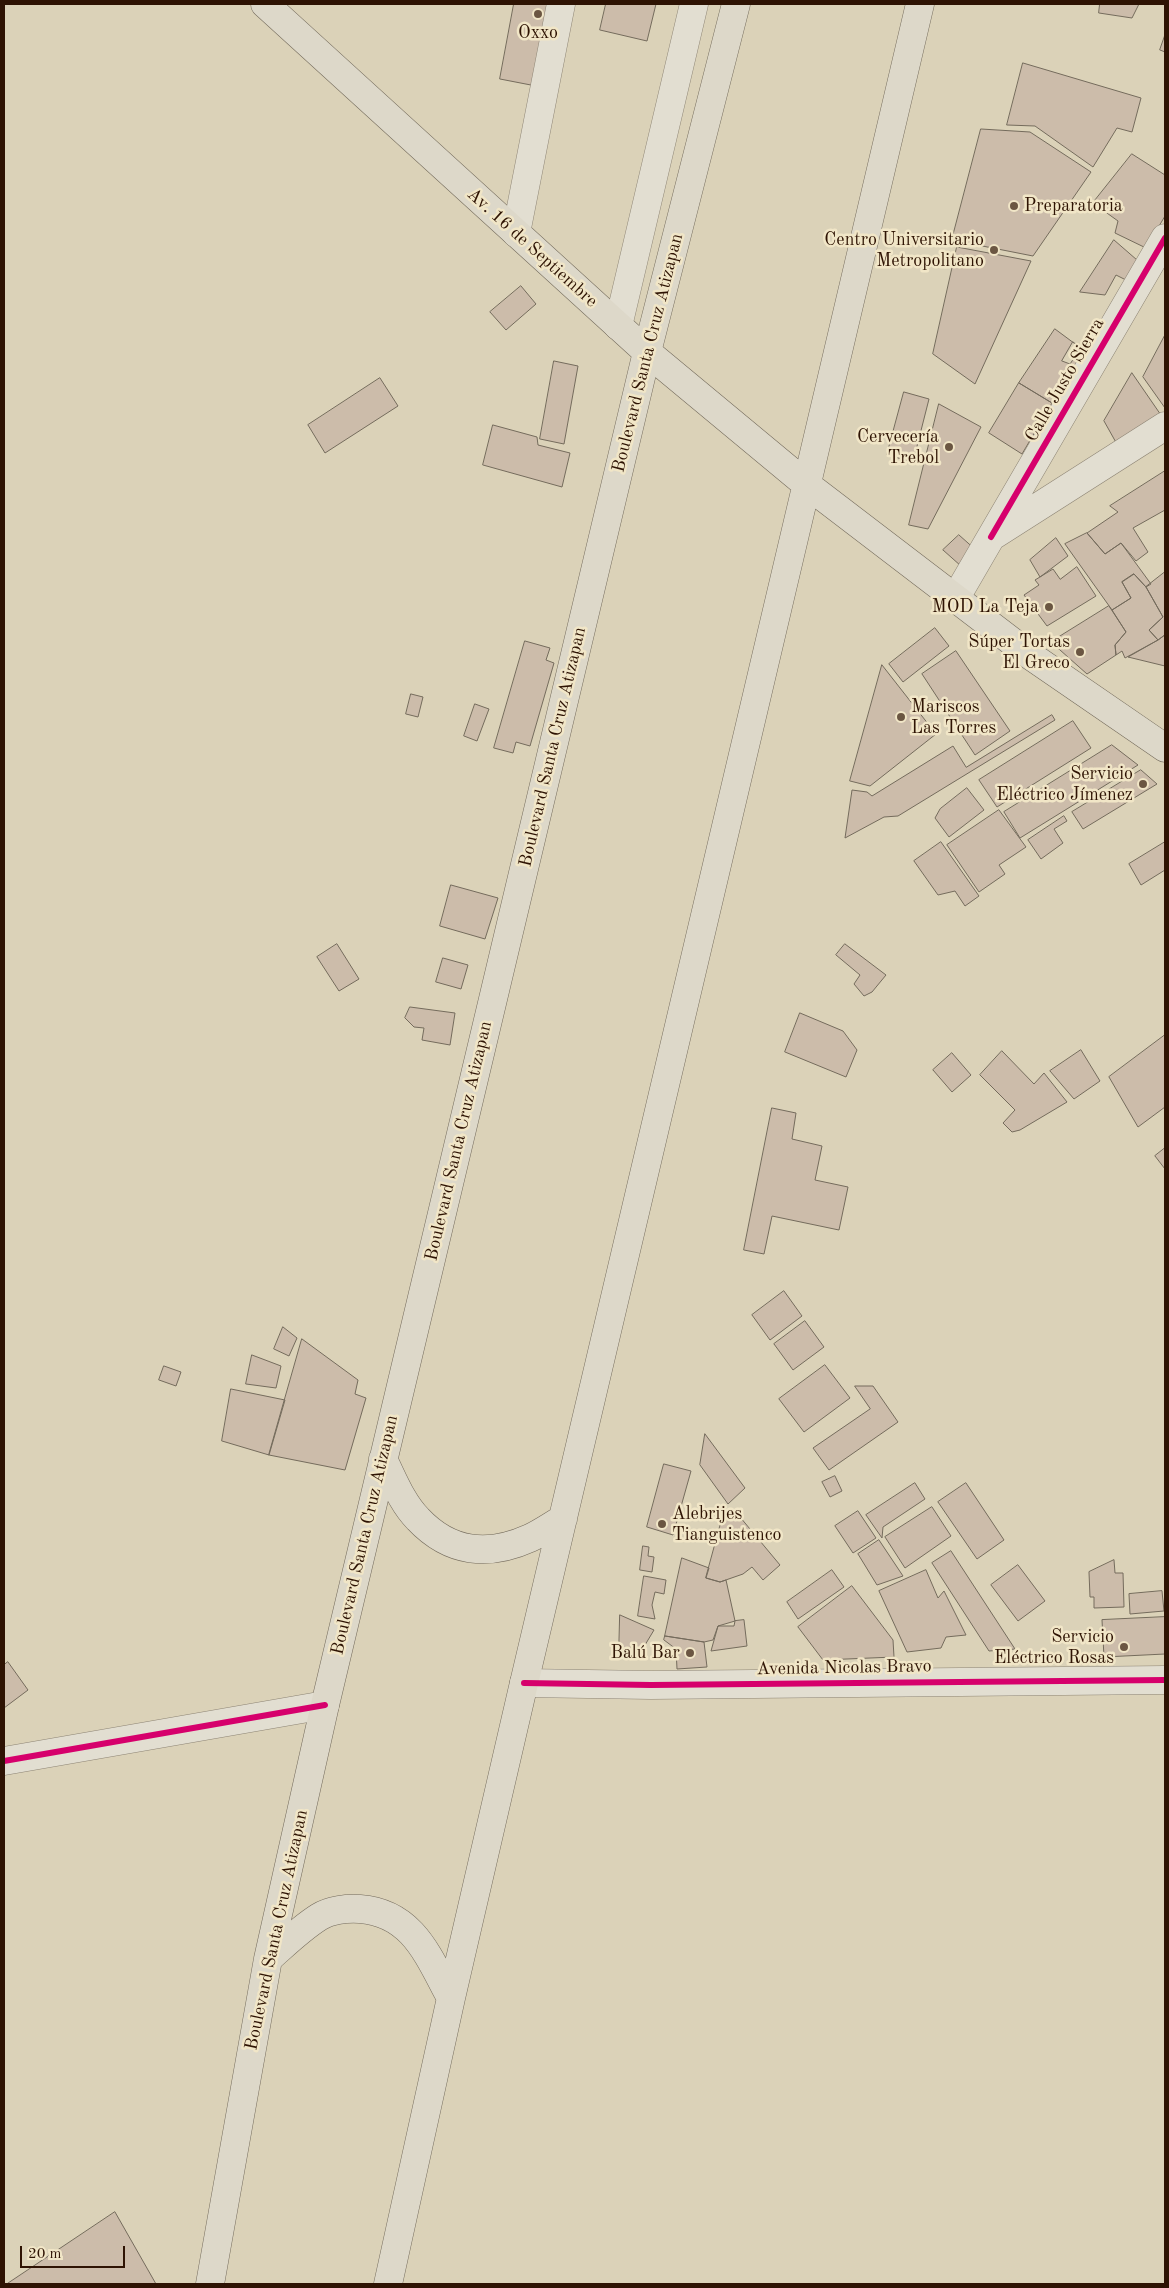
<!DOCTYPE html>
<meta charset="utf-8">
<style>
body{margin:0}
#map{position:relative;width:1169px;height:2288px;overflow:hidden;background:#dbd2b8;font-family:"Old Standard TT",serif}
canvas{display:block}
.frame{position:absolute;inset:0;border:5px solid #2e1303;pointer-events:none}
.scale{position:absolute;left:20px;top:2246px;width:105px;height:22px;box-sizing:border-box;border:2px solid #2e1303;border-top:0;padding-left:6px;font-size:15px;line-height:18px;white-space:nowrap;color:#2e1303;-webkit-text-stroke:4px #f1e6c7;paint-order:stroke}
</style>
<div id="map">
<canvas width="1169" height="2288"></canvas>
<div class="frame"></div>
<div class="scale">20 m</div>
</div>
<script>
const ctx = document.querySelector('canvas').getContext('2d');
ctx.lineJoin = 'round';
function fillPath(path, color) {
  ctx.fillStyle = color;
  ctx.fill(path, 'evenodd');
}
function trace(path, color, width, dash) {
  ctx.strokeStyle = color;
  ctx.lineWidth = width;
  ctx.lineCap = dash ? 'butt' : 'round';
  ctx.setLineDash(dash || []);
  ctx.stroke(path);
}
function drawText(font, color, halo, rows, align = 'center') {
  ctx.font = font + ' "Old Standard TT",serif';
  ctx.lineWidth = 5;
  ctx.setLineDash([]);
  ctx.textBaseline = 'middle';
  ctx.strokeStyle = halo;
  ctx.fillStyle = color;
  for (const [text, x, y, turn = 0] of rows) {
    ctx.save();
    ctx.translate(x, y);
    ctx.rotate((+turn || 0) * Math.PI / 180);
    ctx.textAlign = isNaN(turn) ? turn : align;
    if (halo) ctx.strokeText(text, 0, 0);
    ctx.fillText(text, 0, 0);
    ctx.restore();
  }
}
const building = new Path2D(`
 M 514,4 L 550,4 L 536,86 L 500,79 Z
 M 606,4 L 656,4 L 647,41 L 600,30 Z
 M 1100,4 L 1139,4 L 1132,18 L 1099,13 Z
 M 1165,35 L 1165,52 L 1160,50 Z
 M 1023,63 L 1141,98 L 1132,132 L 1117,128 L 1093,167 L 1035,126 L 1007,125 Z
 M 981,129 L 1030,132 L 1091,172 L 1033,256 L 952,240 Z
 M 1132,154 L 1165,175 L 1165,216 L 1146,248 L 1115,233 L 1118,221 L 1093,203 Z
 M 1114,240 L 1137,260 L 1126,280 L 1116,275 L 1105,295 L 1080,292 Z
 M 957,247 L 1031,261 L 975,384 L 933,354 Z
 M 521,286 L 536,304 L 506,330 L 490,312 Z
 M 1055,329 L 1086,352 L 1052,403 L 1019,383 Z
 M 1165,335 L 1165,408 L 1143,377 Z
 M 1073,342 L 1081,348 L 1070,364 L 1062,361 Z
 M 554,361 L 578,366 L 564,444 L 540,439 Z
 M 1132,373 L 1163,418 L 1118,446 L 1104,421 Z
 M 380,378 L 398,406 L 325,453 L 308,425 Z
 M 1019,383 L 1052,403 L 1022,454 L 989,433 Z
 M 904,392 L 929,399 L 913,462 L 887,455 Z
 M 939,404 L 981,427 L 928,529 L 909,525 Z
 M 493,425 L 537,437 L 538,445 L 570,453 L 562,487 L 483,465 Z
 M 1165,471 L 1165,510 L 1133,528 L 1148,552 L 1136,561 L 1121,543 L 1105,554 L 1087,533 L 1118,512 L 1110,506 Z
 M 1087,533 L 1105,554 L 1121,543 L 1151,584 L 1146,587 L 1134,574 L 1122,582 L 1131,598 L 1112,610 L 1065,544 Z
 M 959,535 L 977,551 L 961,566 L 943,550 Z
 M 1056,538 L 1068,556 L 1040,577 L 1030,560 Z
 M 1077,567 L 1096,596 L 1047,626 L 1024,595 L 1039,585 L 1035,580 L 1053,569 L 1060,579 Z
 M 1165,572 L 1165,635 L 1158,640 L 1149,630 L 1163,617 L 1146,587 Z
 M 1134,574 L 1146,587 L 1163,617 L 1149,630 L 1158,640 L 1125,658 L 1122,651 L 1116,655 L 1115,645 L 1126,632 L 1112,610 L 1131,598 L 1122,582 Z
 M 1109,606 L 1126,632 L 1115,645 L 1116,655 L 1087,674 L 1051,642 Z
 M 935,628 L 949,646 L 903,682 L 889,664 Z
 M 1165,635 L 1165,666 L 1128,657 L 1158,640 Z
 M 525,641 L 550,648 L 546,660 L 554,663 L 530,746 L 516,742 L 513,753 L 494,748 Z
 M 956,651 L 1010,731 L 975,755 L 922,674 Z
 M 882,665 L 936,734 L 870,786 L 850,781 Z
 M 411,694 L 423,697 L 418,717 L 406,714 Z
 M 475,704 L 489,709 L 477,741 L 464,736 Z
 M 1052,715 L 1055,720 L 898,816 L 884,817 L 845,838 L 852,790 L 867,792 L 872,796 L 953,746 L 966,767 Z
 M 1073,721 L 1091,748 L 997,807 L 979,780 Z
 M 1112,745 L 1138,765 L 1020,838 L 1004,812 Z
 M 1141,770 L 1157,784 L 1083,829 L 1072,812 Z
 M 967,788 L 984,810 L 949,837 L 935,818 L 940,809 Z
 M 999,810 L 1026,847 L 999,865 L 1005,874 L 979,892 L 947,845 Z
 M 1064,816 L 1067,821 L 1054,829 L 1063,843 L 1041,859 L 1028,840 Z
 M 941,842 L 979,896 L 965,906 L 955,891 L 938,895 L 914,861 Z
 M 1165,842 L 1165,870 L 1141,885 L 1129,864 Z
 M 451,885 L 498,898 L 485,939 L 440,926 Z
 M 337,944 L 359,979 L 339,991 L 317,957 Z
 M 845,944 L 886,975 L 872,992 L 864,996 L 854,984 L 860,975 L 836,955 Z
 M 443,958 L 468,965 L 461,989 L 436,982 Z
 M 410,1007 L 455,1013 L 450,1045 L 422,1040 L 424,1028 L 414,1027 L 405,1018 Z
 M 800,1013 L 843,1031 L 857,1050 L 846,1077 L 785,1052 Z
 M 1165,1035 L 1165,1107 L 1138,1127 L 1109,1077 Z
 M 1081,1050 L 1100,1081 L 1074,1099 L 1050,1071 Z
 M 1002,1051 L 1034,1084 L 1044,1073 L 1067,1102 L 1020,1130 L 1012,1132 L 1003,1123 L 1015,1110 L 980,1075 Z
 M 952,1053 L 971,1075 L 952,1092 L 933,1070 Z
 M 772,1108 L 796,1113 L 792,1139 L 822,1146 L 815,1180 L 848,1187 L 839,1230 L 772,1216 L 764,1254 L 744,1250 Z
 M 1165,1148 L 1165,1169 L 1155,1156 Z
 M 784,1291 L 802,1316 L 770,1340 L 752,1315 Z
 M 805,1321 L 824,1347 L 793,1370 L 774,1344 Z
 M 283,1327 L 297,1338 L 289,1356 L 274,1349 Z
 M 302,1339 L 358,1380 L 355,1394 L 366,1398 L 345,1470 L 269,1455 Z
 M 252,1355 L 281,1366 L 276,1388 L 246,1384 Z
 M 825,1365 L 850,1398 L 804,1432 L 779,1399 Z
 M 164,1366 L 181,1372 L 176,1386 L 159,1380 Z
 M 855,1386 L 873,1386 L 898,1422 L 829,1470 L 813,1448 L 870,1409 Z
 M 231,1389 L 285,1400 L 269,1455 L 222,1441 Z
 M 705,1434 L 745,1488 L 728,1504 L 700,1465 Z
 M 664,1464 L 691,1471 L 673,1535 L 647,1527 Z
 M 835,1476 L 842,1491 L 830,1497 L 822,1482 Z
 M 915,1483 L 925,1499 L 883,1527 L 882,1538 L 866,1515 Z
 M 966,1483 L 1004,1540 L 977,1559 L 938,1502 Z
 M 932,1507 L 951,1536 L 905,1568 L 885,1537 Z
 M 858,1511 L 876,1538 L 853,1553 L 835,1526 Z
 M 724,1512 L 740,1517 L 780,1565 L 763,1580 L 752,1567 L 743,1574 L 720,1582 L 706,1578 Z
 M 879,1540 L 903,1576 L 877,1585 L 858,1554 Z
 M 643,1546 L 649,1547 L 648,1556 L 654,1557 L 652,1572 L 640,1570 Z
 M 951,1551 L 1015,1649 L 989,1651 L 932,1563 Z
 M 682,1558 L 709,1568 L 706,1578 L 720,1582 L 726,1580 L 735,1621 L 718,1626 L 713,1640 L 704,1642 L 665,1636 Z
 M 1114,1560 L 1115,1573 L 1123,1573 L 1124,1607 L 1094,1608 L 1094,1597 L 1090,1597 L 1089,1572 Z
 M 1018,1565 L 1045,1601 L 1018,1621 L 991,1585 Z
 M 832,1570 L 844,1587 L 798,1619 L 787,1602 Z
 M 926,1570 L 938,1598 L 944,1591 L 966,1635 L 946,1637 L 941,1648 L 907,1652 L 879,1591 Z
 M 644,1576 L 666,1580 L 664,1594 L 655,1592 L 652,1605 L 655,1619 L 638,1616 Z
 M 852,1586 L 893,1640 L 894,1657 L 823,1660 L 798,1627 Z
 M 1162,1591 L 1164,1611 L 1130,1614 L 1129,1594 Z
 M 620,1615 L 654,1630 L 645,1645 L 646,1656 L 619,1656 Z
 M 1165,1617 L 1165,1654 L 1104,1657 L 1102,1620 Z
 M 744,1620 L 747,1646 L 711,1651 L 718,1626 L 734,1626 L 735,1621 Z
 M 665,1636 L 704,1642 L 707,1667 L 677,1669 L 676,1649 L 664,1640 Z
 M 8,1662 L 28,1690 L 4,1708 L 4,1665 Z
 M 115,2212 L 156,2284 L 7,2284 Z`);
fillPath(building, '#ccbcaa');
trace(building, '#746b5c', 1);
const minor = new Path2D(`
 M 516,233 L 561,4
 M 618,326 L 694,4
 M 991,537 L 1165,238
 M 955,599 L 991,537 L 1165,426
 M 524,1683 L 651,1685 L 1165,1680
 M 4,1761 L 325,1705`);
const major = new Path2D(`
 M 265,4 L 647,352 L 806,484 L 1031,656 L 1165,748
 M 383,1459 C 393,1479 402,1503 418,1519 C 450,1553 488,1557 530,1538 C 541,1533 552,1525 563,1519
 M 268,1959 C 284,1945 300,1929 319,1917 C 330,1910 347,1908 360,1909 C 413,1913 428,1956 451,1998
 M 210,2284 L 268,1959 L 325,1705 L 647,352 L 736,4
 M 388,2284 L 451,1998 L 524,1683 L 920,4`);
trace(minor, '#8d8474', 29);
trace(major, '#746b5c', 29);
trace(minor, '#e2ded1', 28);
trace(major, '#ddd8c9', 28);
trace(new Path2D(`
 M 991,537 L 1165,238
 M 524,1683 L 651,1685 L 1165,1680
 M 4,1761 L 325,1705`), '#d6006c', 6);
for (const [x, y, r, color] of [
 [538,14,5,"#6b5642"],
 [1014,206,5,"#6b5642"],
 [994,250,5,"#6b5642"],
 [949,447,5,"#6b5642"],
 [1049,607,5,"#6b5642"],
 [1080,652,5,"#6b5642"],
 [901,717,5,"#6b5642"],
 [1143,784,5,"#6b5642"],
 [662,1524,5,"#6b5642"],
 [1124,1647,5,"#6b5642"],
 [690,1653,5,"#6b5642"]
]) {
  const dot = new Path2D();
  dot.arc(x, y, r, 0, 2 * Math.PI);
  ctx.fillStyle = color;
  ctx.fill(dot);
  trace(dot, '#f1e6c7', 2);
}
drawText('18px', '#2e1303', '#f1e6c7', [
 ["Oxxo",538,33,"center"],
 ["Preparatoria",1024,206,"left"],
 ["Centro Universitario",984,240],
 ["Metropolitano",984,261],
 ["Cervecería",939,437],
 ["Trebol",939,458],
 ["MOD La Teja",1039,607],
 ["Súper Tortas",1070,642],
 ["El Greco",1070,663],
 ["Mariscos",911,707,"left"],
 ["Las Torres",911,728,"left"],
 ["Servicio",1133,774],
 ["Eléctrico Jímenez",1133,795],
 ["Alebrijes",672,1514,"left"],
 ["Tianguistenco",672,1535,"left"],
 ["Servicio",1114,1637],
 ["Eléctrico Rosas",1114,1658],
 ["Balú Bar",680,1653]
], 'right');
drawText('18px', '#2e1303', '#f1e6c7', [
 ["Av. 16 de Septiembre",532,248,42],
 ["Boulevard Santa Cruz Atizapan",648,353,-76],
 ["Calle Justo Sierra",1065,380,-60],
 ["Boulevard Santa Cruz Atizapan",553,747,-77],
 ["Boulevard Santa Cruz Atizapan",459,1141,-77],
 ["Boulevard Santa Cruz Atizapan",365,1535,-77],
 ["Avenida Nicolas Bravo",844,1668,-1],
 ["Boulevard Santa Cruz Atizapan",277,1930,-78]
]);
</script>
